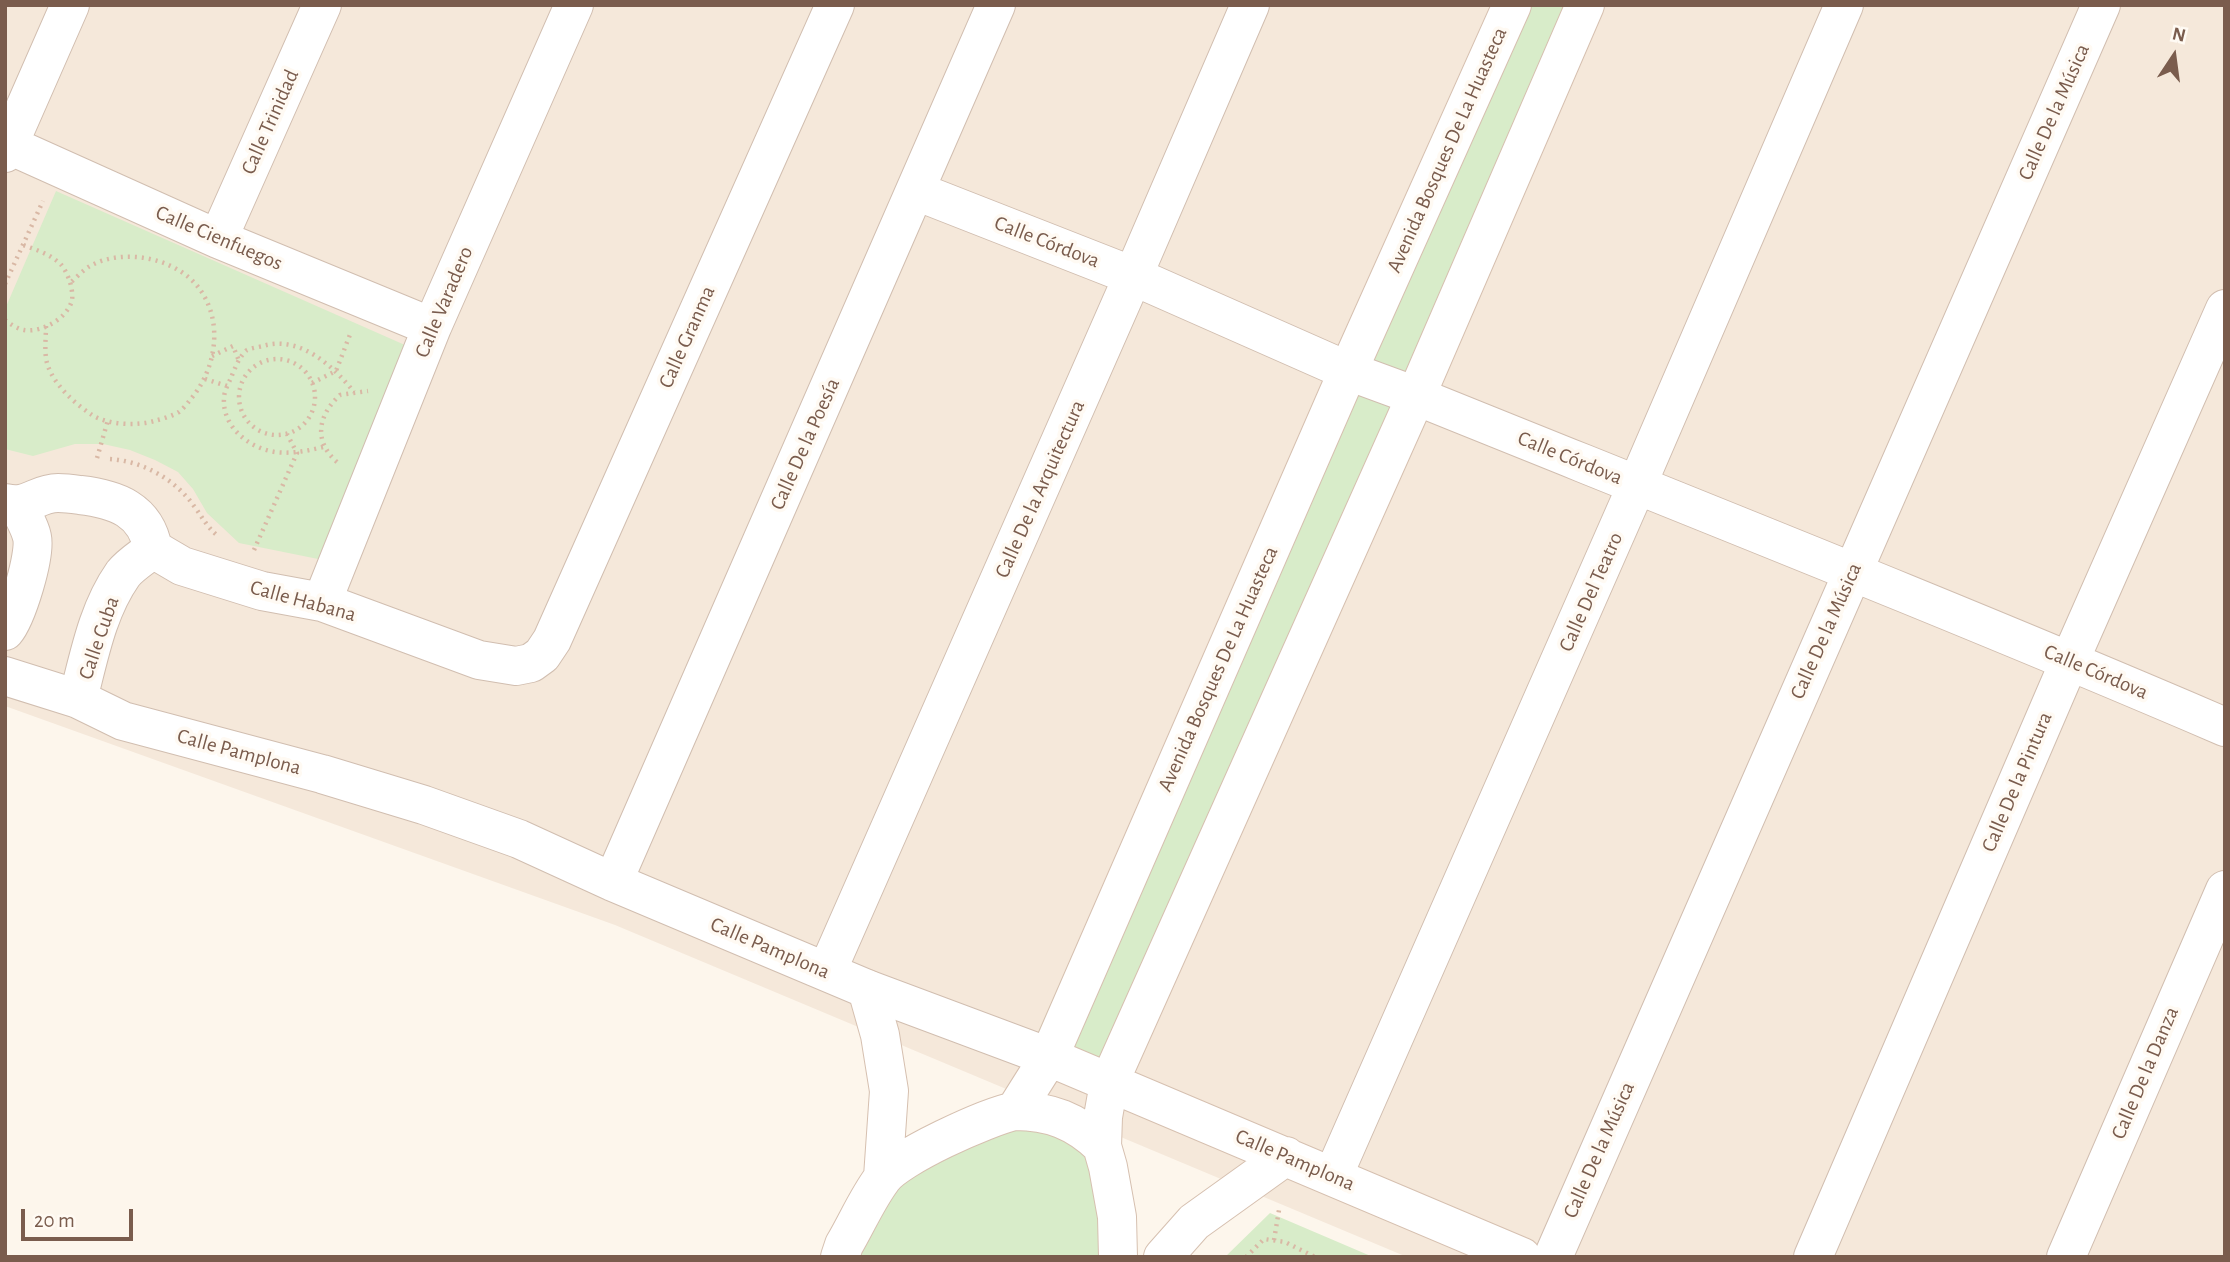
<!DOCTYPE html>
<meta charset="utf-8">
<style>
body{margin:0}
#map{position:relative;width:2230px;height:1262px;overflow:hidden;background:#fdf6ec;font-family:"Alegreya Sans",sans-serif}
canvas{display:block}
.frame{position:absolute;inset:0;border:7px solid #7a5c4d;pointer-events:none}
.north{position:absolute;left:2139px;top:21px;width:70px;height:70px;-webkit-text-stroke:5px #fffaf3;paint-order:stroke;rotate:13deg;font-size:19px;font-weight:700;line-height:28px;text-align:center;color:#7a5c4d}
.north::after{content:'';display:block;margin:auto;width:24px;height:32px;background:#7a5c4d;clip-path:polygon(50% 0,100% 100%,50% 72%,0 100%)}
.scale{position:absolute;left:21px;top:1209px;width:112px;height:32px;box-sizing:border-box;border:4px solid #7a5c4d;border-top:0;padding-left:9px;font-size:21px;line-height:24px;white-space:nowrap;color:#7a5c4d;-webkit-text-stroke:5px #fffaf3;paint-order:stroke}
</style>
<div id="map">
<canvas width="2230" height="1262"></canvas>
<div class="frame"></div>
<div class="north">N</div>
<div class="scale">20 m</div>
</div>
<script>
const ctx = document.querySelector('canvas').getContext('2d');
ctx.lineJoin = 'round';
function fillPath(path, color) {
  ctx.fillStyle = color;
  ctx.fill(path, 'evenodd');
}
function trace(path, color, width, dash) {
  ctx.strokeStyle = color;
  ctx.lineWidth = width;
  ctx.lineCap = dash ? 'butt' : 'round';
  ctx.setLineDash(dash || []);
  ctx.stroke(path);
}
function drawText(font, color, halo, rows, align = 'center') {
  ctx.font = font + ' "Alegreya Sans",sans-serif';
  ctx.lineWidth = 7;
  ctx.setLineDash([]);
  ctx.textBaseline = 'middle';
  ctx.strokeStyle = halo;
  ctx.fillStyle = color;
  for (const [text, x, y, turn = 0] of rows) {
    ctx.save();
    ctx.translate(x, y);
    ctx.rotate((+turn || 0) * Math.PI / 180);
    ctx.textAlign = isNaN(turn) ? turn : align;
    if (halo) ctx.strokeText(text, 0, 0);
    ctx.fillText(text, 0, 0);
    ctx.restore();
  }
}
fillPath(new Path2D(`
 M 5,5 L 2225,5 L 2225,1257 L 1407,1257 L 615,925 L 5,706 Z`), '#f5e8da');
fillPath(new Path2D(`
 M 1492,5 L 1603,5 L 1112,1076 L 1032,1046 Z
 M 56,191 L 414,349 L 328,561 L 239,543 L 207,513 L 193,489 L 178,472 L 155,460 L 130,450 L 103,444 L 75,444 L 33,456 L 5,449 L 5,309 Z
 M 1001,1115 L 1082,1130 L 1102,1228 L 1102,1257 L 846,1257 L 914,1156 Z
 M 1270,1213 L 1373,1257 L 1225,1257 Z`), '#d8ecc9');
const street = new Path2D(`
 M 9,145 L 218,239 L 432,327
 M 5,153 L 70,5
 M 916,191 L 1133,276 L 1348,371 L 1416,396 C 1686,505 1957,612 2225,727
 M 218,239 L 322,5
 M 5,503 C 29,509 36,493 58,493 C 65,493 73,494 80,495 C 116,499 146,510 153,549 L 182,566 L 262,591 L 322,602 L 479,660 L 516,666 L 531,663 L 542,655 L 552,640 L 835,5
 M 322,602 L 432,327 L 574,5
 M 5,631 C 17,617 36,555 32,537 C 30,527 23,516 19,507
 M 5,676 L 78,699 L 123,721 L 322,774 L 424,805 L 519,839 L 613,882 L 867,989 L 1049,1057
 M 78,699 C 89,657 97,611 123,574 C 130,565 143,557 153,549
 M 613,882 L 996,5
 M 827,971 L 1133,276 L 1250,5
 M 1333,1176 L 1637,485 L 1844,5
 M 1553,1257 L 2101,5
 M 1813,1257 L 2070,660 L 2225,309
 M 2066,1257 L 2225,890`);
const secondary = new Path2D(`
 M 867,989 L 880,1035 L 889,1091 L 883,1177
 M 1049,1057 L 1522,1257
 M 1015,1111 C 1050,1111 1076,1121 1102,1146
 M 840,1257 L 844,1245 C 857,1223 867,1199 882,1179 C 897,1157 987,1117 1015,1111 L 1049,1057 L 1348,371 L 1512,5
 M 1118,1257 L 1117,1217 L 1108,1167 L 1102,1146 L 1103,1117 L 1109,1083 L 1416,396 L 1585,5
 M 1163,1257 L 1194,1222 L 1286,1156`);
trace(street, '#d1beb0', 40);
trace(secondary, '#d6c0b0', 40);
trace(new Path2D(`
 M 5,284 L 43,201
 M 5,320 C 10,324 18,329 24,330 C 42,333 68,318 72,300 C 73,294 71,284 69,279 C 66,272 63,265 57,261 C 47,253 34,249 23,245
 M 46,326 C 46,338 44,351 47,363 C 53,384 74,403 92,415 C 108,425 137,426 154,421 C 162,419 172,416 179,412 C 183,409 187,404 190,400 C 215,371 224,325 201,291 C 179,258 124,247 90,266 C 83,270 76,278 70,283
 M 212,356 L 233,346 L 239,361
 M239 397a38 38 0 1 1 76 0a38 38 0 1 1-76 0Z
 M 205,379 L 227,386
 M 312,383 L 336,371 L 351,332
 M 323,447 C 307,451 292,454 275,452 C 249,448 222,427 224,398 C 224,392 228,384 231,378 C 234,370 240,355 247,350 C 251,348 259,347 263,346 C 300,335 333,366 354,392
 M 97,458 L 108,420
 M 110,459 C 142,461 175,479 194,506 C 203,518 206,526 218,536
 M 337,462 C 313,441 318,415 340,395 L 368,391
 M 254,550 L 297,453 L 287,434
 M 1274,1240 L 1279,1210
 M 1246,1257 L 1264,1239 L 1285,1242 L 1315,1257`), '#d9b8a5', 4.5, [2, 5]);
trace(street, '#fff', 38);
trace(secondary, '#fff', 38);
drawText('21px', '#7a5c4d', '#fffaf3', [
 ["Calle De la Música",2054,112,-66],
 ["Calle Trinidad",270,122,-66],
 ["Avenida Bosques De La Huasteca",1447,150,-66],
 ["Calle Cienfuegos",219,238,23],
 ["Calle Córdova",1047,242,21],
 ["Calle Varadero",444,302,-67],
 ["Calle Granma",687,337,-66],
 ["Calle De la Poesía",805,444,-66],
 ["Calle Córdova",1570,458,22],
 ["Calle De la Arquitectura",1040,489,-66],
 ["Calle Del Teatro",1591,592,-66],
 ["Calle Habana",303,601,15],
 ["Calle De la Música",1826,631,-66],
 ["Calle Cuba",99,638,-71],
 ["Avenida Bosques De La Huasteca",1218,669,-66],
 ["Calle Córdova",2096,672,23],
 ["Calle Pamplona",239,752,15],
 ["Calle De la Pintura",2017,782,-67],
 ["Calle Pamplona",770,948,23],
 ["Calle De la Danza",2145,1073,-67],
 ["Calle De la Música",1599,1150,-66],
 ["Calle Pamplona",1295,1160,23]
]);
</script>
